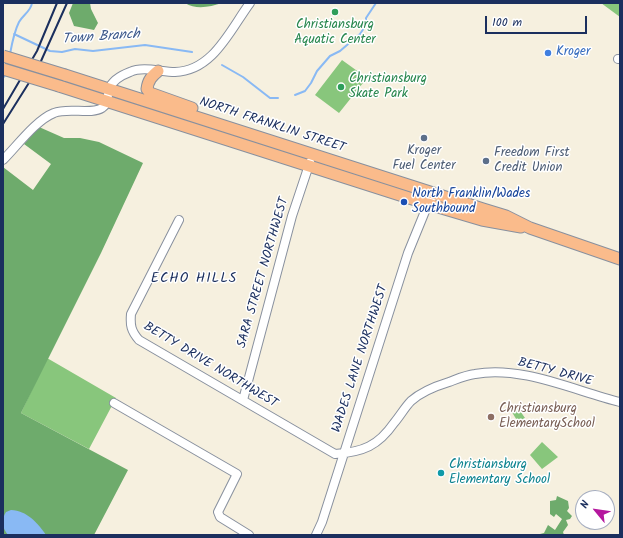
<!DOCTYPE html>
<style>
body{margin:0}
#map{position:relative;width:623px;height:538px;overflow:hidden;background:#f6f0df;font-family:Kalam,sans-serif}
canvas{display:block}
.frame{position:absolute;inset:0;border:4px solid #1b2f5e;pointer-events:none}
.north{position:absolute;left:575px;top:490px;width:40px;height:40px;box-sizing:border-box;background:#fff;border:1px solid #a4acbf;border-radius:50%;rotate:299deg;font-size:11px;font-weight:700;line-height:16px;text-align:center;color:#1b2f5e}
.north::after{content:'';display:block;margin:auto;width:14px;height:18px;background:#b5179e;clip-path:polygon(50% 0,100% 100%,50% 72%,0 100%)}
.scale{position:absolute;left:485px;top:16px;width:102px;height:18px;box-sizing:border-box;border:2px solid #1b2f5e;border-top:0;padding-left:5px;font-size:12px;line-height:14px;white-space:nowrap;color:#1b2f5e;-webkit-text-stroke:3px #fff;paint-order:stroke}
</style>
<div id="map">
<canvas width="623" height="538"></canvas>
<div class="frame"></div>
<div class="north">N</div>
<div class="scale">100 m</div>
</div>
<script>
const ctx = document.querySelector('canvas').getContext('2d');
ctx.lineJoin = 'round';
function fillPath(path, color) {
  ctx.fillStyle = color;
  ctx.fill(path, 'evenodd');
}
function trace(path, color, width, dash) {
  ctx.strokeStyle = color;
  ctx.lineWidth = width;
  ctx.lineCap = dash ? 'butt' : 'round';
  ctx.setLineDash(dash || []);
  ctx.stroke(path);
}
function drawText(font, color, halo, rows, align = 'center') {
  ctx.font = font + ' Kalam,sans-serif';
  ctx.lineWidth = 3;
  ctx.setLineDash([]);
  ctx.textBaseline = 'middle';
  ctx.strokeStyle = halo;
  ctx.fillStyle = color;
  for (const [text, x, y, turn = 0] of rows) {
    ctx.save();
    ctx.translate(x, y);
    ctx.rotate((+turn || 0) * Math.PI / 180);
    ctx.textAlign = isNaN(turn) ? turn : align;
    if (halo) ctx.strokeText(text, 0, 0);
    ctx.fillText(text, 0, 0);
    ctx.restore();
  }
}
fillPath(new Path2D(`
 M 601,3 L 620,3 L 620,17 Z
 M 342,60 L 367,78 L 339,113 L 315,95 Z
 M 47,358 L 116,398 L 89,449 L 21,413 Z
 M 516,405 L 525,418 L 518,422 L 510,409 Z
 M 542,442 L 558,457 L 542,469 L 530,455 Z`), '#88c67c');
fillPath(new Path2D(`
 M 73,3 L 90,3 L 91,9 L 98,23 L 94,30 L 74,26 L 69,13 Z
 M 185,3 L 222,3 C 210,7 196,10 185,3 Z
 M 39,127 L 64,138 L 80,138 L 99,142 L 143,163 L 101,253 L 21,413 L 128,470 L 94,535 L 3,535 L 3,167 L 33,190 L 51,164 L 24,144 Z
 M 557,496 L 568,501 L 569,508 L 567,511 L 572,516 L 570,519 L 566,520 L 568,525 L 563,532 L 564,535 L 536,535 L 544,533 L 548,525 L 555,530 L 562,519 L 556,514 L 554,517 L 550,514 L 550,501 L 556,500 Z`), '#6eab6c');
fillPath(new Path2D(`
 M 11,510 C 27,511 37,522 46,535 L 8,535 C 2,528 1,520 6,512 Z`), '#89b9f4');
trace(new Path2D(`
 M 14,34 L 50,51 L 62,52 L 75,49 L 93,51 L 145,45 L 192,52
 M 10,54 C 12,43 14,32 19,22 C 23,15 31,11 32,3
 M 222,65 L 243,77 L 270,98 L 278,98
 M 3,78 L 6,74
 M 295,95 L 305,91 L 311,83 L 317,71 L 330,56 L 340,51 L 360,34 L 366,25 L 366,18 L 376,3`), '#89b9f4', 2);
const minor = new Path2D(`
 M 618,59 L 620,59
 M 3,160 C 17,146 36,120 54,113 C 68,107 91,115 102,108 C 109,103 107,96 109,89 C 112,81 122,75 130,72 C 143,66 161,72 175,72 C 213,71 230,30 250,3
 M 179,220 L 131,314 C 130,325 131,331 139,340 L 335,454 C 363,452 378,446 394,423 C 400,416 405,407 411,401 C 421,392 436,386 449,382 C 457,379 466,375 475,374 C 521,365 575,391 620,402
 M 243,400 L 292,216 L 310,162
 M 114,403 L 237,474 L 218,512 L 220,517 L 249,535
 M 316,535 L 322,522 L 408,253 L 428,204 L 435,193`);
const major = new Path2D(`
 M 158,71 C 152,76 148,80 147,89 L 150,93 L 192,108
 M 65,75 L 483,209 L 506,216 L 530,228 L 620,259
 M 59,86 L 428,204 L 482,220 L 521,227`);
trace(minor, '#88909e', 10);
trace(major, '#88909e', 13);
trace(minor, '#fff', 8);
trace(major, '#fabb8b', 11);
trace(new Path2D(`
 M 3,109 L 37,51 L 57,3
 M 3,124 L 37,70 L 67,3`), '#1b2f5e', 2);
const majorBridge = new Path2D(`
 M 3,56 L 65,75
 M 3,69 L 59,86`);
trace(majorBridge, '#88909e', 13, []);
trace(majorBridge, '#fabb8b', 11);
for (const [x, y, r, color] of [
 [335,12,4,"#2e9e5b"],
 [548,53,4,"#3f7fe0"],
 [341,87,4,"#2e9e5b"],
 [424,138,4,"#5c6f8a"],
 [486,161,4,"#5c6f8a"],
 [404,202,4,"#1a4fb4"],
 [491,417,4,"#8d6e63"],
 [441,473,4,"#0f9aa8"]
]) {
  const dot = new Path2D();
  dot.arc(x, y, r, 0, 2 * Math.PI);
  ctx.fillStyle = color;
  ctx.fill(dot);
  trace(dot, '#fff', 1.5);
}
drawText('13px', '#27864d', '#fff', [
 ["Christiansburg",335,26],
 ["Aquatic Center",335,41],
 ["Christiansburg",349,80,"left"],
 ["Skate Park",349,95,"left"]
]);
drawText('13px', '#366cbe', '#fff', [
 ["Kroger",556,53]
], 'left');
drawText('13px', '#1b2f5e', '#fff', [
 ["NORTH FRANKLIN STREET",272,126,18],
 ["SARA STREET NORTHWEST",264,273,-74],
 ["WADES LANE NORTHWEST",361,359,-72],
 ["BETTY DRIVE NORTHWEST",210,366,31],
 ["BETTY DRIVE",555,373,15]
]);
drawText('13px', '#4e5e75', '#fff', [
 ["Kroger",424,152],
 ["Fuel Center",424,167],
 ["Freedom First",494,154,"left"],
 ["Credit Union",494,169,"left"]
]);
drawText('13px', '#164399', '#fff', [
 ["North Franklin/Wades",412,195],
 ["Southbound",412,210]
], 'left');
drawText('13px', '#785e54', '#fff', [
 ["Christiansburg",499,410],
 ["ElementarySchool",499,425]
], 'left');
drawText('13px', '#0d838f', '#fff', [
 ["Christiansburg",449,466],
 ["Elementary School",449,481]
], 'left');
drawText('italic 14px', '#3c588b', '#fff', [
 ["Town Branch",101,38,-4]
]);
ctx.letterSpacing = '1px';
drawText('14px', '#1b2f5e', '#fff', [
 ["ECHO HILLS",194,280]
]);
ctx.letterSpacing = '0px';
</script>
